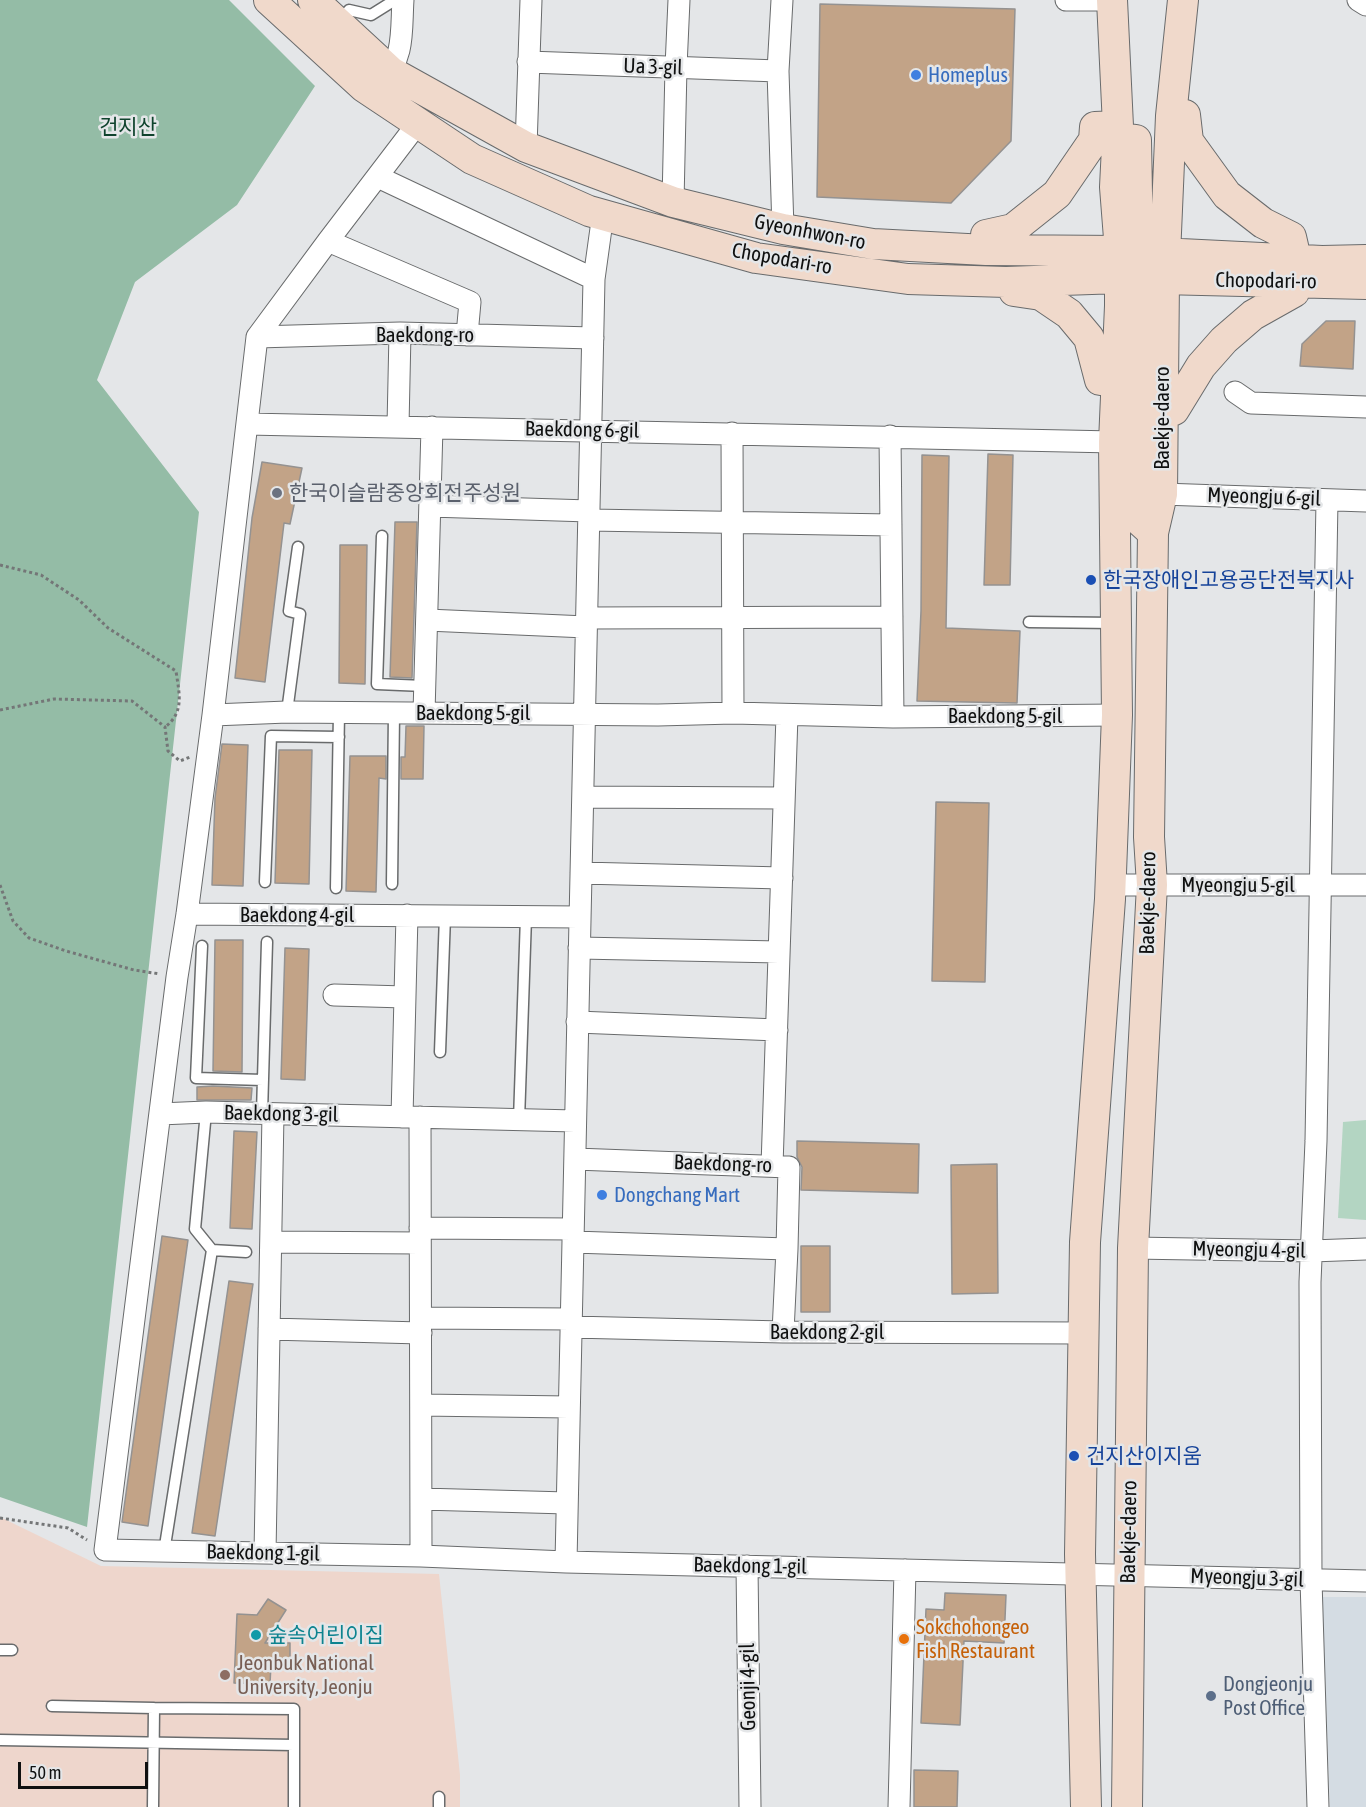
<!DOCTYPE html>
<meta charset="utf-8">
<style>
body{margin:0}
#map{position:relative;width:1366px;height:1807px;overflow:hidden;background:#e4e6e8;font-family:"Asap Condensed",sans-serif}
canvas{display:block}
.scale{position:absolute;left:18px;top:1762px;width:130px;height:27px;box-sizing:border-box;border:3px solid #0f1010;border-top:0;padding-left:8px;font-size:18px;line-height:21px;white-space:nowrap;color:#0f1010;-webkit-text-stroke:4px #e4e6e8;paint-order:stroke}
</style>
<div id="map">
<canvas width="1366" height="1807"></canvas>
<div class="scale">50 m</div>
</div>
<script>
const ctx = document.querySelector('canvas').getContext('2d');
ctx.lineJoin = 'round';
function fillPath(path, color) {
  ctx.fillStyle = color;
  ctx.fill(path, 'evenodd');
}
function trace(path, color, width, dash) {
  ctx.strokeStyle = color;
  ctx.lineWidth = width;
  ctx.lineCap = dash ? 'butt' : 'round';
  ctx.setLineDash(dash || []);
  ctx.stroke(path);
}
function drawText(font, color, halo, rows, align = 'center') {
  ctx.font = font + ' "Asap Condensed","Noto Sans KR",sans-serif';
  ctx.lineWidth = 5;
  ctx.setLineDash([]);
  ctx.textBaseline = 'middle';
  ctx.strokeStyle = halo;
  ctx.fillStyle = color;
  for (const [text, x, y, turn = 0] of rows) {
    ctx.save();
    ctx.translate(x, y);
    ctx.rotate((+turn || 0) * Math.PI / 180);
    ctx.textAlign = isNaN(turn) ? turn : align;
    if (halo) ctx.strokeText(text, 0, 0);
    ctx.fillText(text, 0, 0);
    ctx.restore();
  }
}
fillPath(new Path2D(`
 M 1322,1597 L 1366,1597 L 1366,1807 L 1330,1807 Z`), '#d4dce3');
fillPath(new Path2D(`
 M 0,1517 L 101,1566 L 439,1574 L 460,1775 L 460,1807 L 0,1807 Z`), '#eed6cc');
fillPath(new Path2D(`
 M 1366,1120 L 1366,1220 L 1338,1218 L 1343,1122 Z`), '#b3d5c2');
fillPath(new Path2D(`
 M 0,0 L 229,0 L 315,86 L 237,205 L 135,282 L 97,380 L 199,512 L 87,1527 L 0,1497 Z`), '#94bca6');
const building = new Path2D(`
 M 820,4 L 1015,9 L 1011,141 L 951,203 L 817,197 Z
 M 1326,321 L 1355,321 L 1353,369 L 1300,366 L 1302,344 Z
 M 988,454 L 1013,455 L 1010,585 L 984,585 Z
 M 922,455 L 949,456 L 946,628 L 1020,631 L 1017,703 L 917,701 L 921,611 Z
 M 262,462 L 302,468 L 290,524 L 284,523 L 265,682 L 235,678 L 252,518 Z
 M 395,522 L 417,522 L 412,678 L 390,677 Z
 M 340,545 L 367,545 L 365,684 L 339,683 Z
 M 406,726 L 424,726 L 423,779 L 401,779 L 401,757 L 405,757 Z
 M 222,744 L 248,745 L 243,886 L 212,885 L 215,798 Z
 M 279,750 L 312,750 L 309,884 L 275,883 Z
 M 350,756 L 386,756 L 386,779 L 379,778 L 376,892 L 346,891 Z
 M 936,802 L 989,803 L 985,982 L 932,981 Z
 M 215,940 L 243,940 L 242,1072 L 213,1071 Z
 M 285,948 L 309,949 L 305,1080 L 281,1079 Z
 M 213,1086 L 252,1088 L 251,1100 L 197,1100 L 197,1087 Z
 M 234,1131 L 257,1132 L 252,1229 L 230,1228 Z
 M 797,1141 L 919,1144 L 918,1193 L 801,1190 L 802,1167 L 797,1157 Z
 M 997,1164 L 998,1293 L 952,1294 L 951,1165 Z
 M 162,1236 L 188,1240 L 148,1526 L 122,1522 Z
 M 801,1246 L 830,1246 L 830,1312 L 801,1312 Z
 M 229,1281 L 253,1284 L 215,1536 L 192,1533 Z
 M 945,1593 L 1006,1595 L 1004,1643 L 964,1641 L 960,1725 L 921,1723 L 926,1609 L 944,1610 Z
 M 268,1599 L 286,1610 L 265,1643 L 290,1643 L 290,1664 L 271,1664 L 270,1684 L 234,1683 L 237,1614 L 257,1615 Z
 M 914,1770 L 958,1771 L 957,1807 L 914,1807 Z`);
fillPath(building, '#c2a387');
trace(building, '#949291', 1.5);
const lane = new Path2D(`
 M 340,22 L 349,10 L 371,15 L 395,0
 M 382,536 L 377,684 L 424,686
 M 1029,622 L 1115,623
 M 287,712 L 300,614 L 289,611 L 298,547
 M 265,882 L 271,736 L 339,737
 M 392,884 L 394,713
 M 336,888 L 339,713
 M 202,946 L 196,1078 L 263,1080
 M 440,1052 L 445,916
 M 262,1113 L 267,942
 M 519,1120 L 526,917
 M 212,1250 L 246,1252
 M 164,1552 L 212,1250 L 195,1229 L 206,1112
 M 0,1650 L 12,1650
 M 52,1706 L 154,1708 L 153,1807
 M 154,1708 L 294,1709 L 294,1745
 M 0,1740 L 294,1745 L 294,1807
 M 439,1807 L 439,1797`);
const street = new Path2D(`
 M 782,0 L 778,71 L 783,229
 M 1066,0 L 1112,0
 M 1358,0 L 1366,5
 M 528,62 L 778,71
 M 382,80 C 405,59 401,29 403,0
 M 418,123 L 328,241 L 257,337 L 213,715 L 187,914 L 177,977 L 105,1550 L 421,1556 L 566,1562 L 1366,1581
 M 526,147 L 531,0
 M 378,177 L 594,279
 M 673,202 L 676,67 L 679,0
 M 328,241 L 470,302 L 467,335
 M 257,337 L 400,333 L 593,338
 M 1235,392 L 1251,403 L 1366,407
 M 247,424 L 1114,442
 M 398,426 L 400,333
 M 732,433 L 733,713
 M 890,436 L 893,717
 M 1162,494 L 1366,501
 M 430,506 L 589,511
 M 589,520 L 891,525
 M 587,618 L 892,617
 M 427,620 L 586,627
 M 424,713 L 432,427
 M 213,715 L 287,712 L 658,715 L 733,713 L 893,717 L 1117,715
 M 583,797 L 784,798
 M 581,873 L 782,878
 M 1110,885 L 1366,885
 M 187,914 L 580,917
 M 579,948 L 779,952
 M 334,995 L 405,997
 M 577,1022 L 777,1030
 M 160,1114 L 206,1112 L 575,1121
 M 402,1117 L 407,915
 M 420,1117 L 421,1556
 M 575,1159 L 789,1167 L 787,1249
 M 772,1166 L 787,715
 M 420,1228 L 573,1229
 M 271,1242 L 420,1243
 M 573,1242 L 787,1249 L 783,1332
 M 1133,1248 L 1312,1251 L 1366,1249
 M 421,1318 L 571,1319
 M 571,1327 L 783,1332 L 1084,1333
 M 269,1329 L 421,1333
 M 421,1405 L 569,1407
 M 421,1499 L 567,1503
 M 265,1553 L 273,1114
 M 566,1562 L 594,279 L 603,214
 M 747,1566 L 750,1807
 M 899,1807 L 905,1570
 M 1318,1807 L 1311,1580 L 1310,1282 L 1316,1141 L 1327,500`);
const secondary = new Path2D(`
 M 269,0 L 364,87 L 472,159 L 589,211 L 756,258 L 908,279 L 1006,282 L 1120,278 L 1366,284
 M 313,0 L 391,72 L 526,147 L 673,202 L 783,229 L 873,244 L 986,250 L 1120,251 L 1322,261 L 1366,260
 M 1178,115 L 1185,115 L 1188,141 L 1227,195 L 1263,223 L 1291,237 L 1296,259
 M 1129,139 L 1136,140 L 1138,247
 M 986,247 L 986,235 L 1013,229 L 1057,194 L 1094,140 L 1095,127 L 1118,126
 M 1136,273 L 1141,279 L 1140,521 L 1151,531
 M 1014,291 L 1041,295 L 1069,314 L 1089,338 L 1100,380 L 1117,379
 M 1162,414 L 1174,410 L 1201,366 L 1224,340 L 1253,315 L 1294,292 L 1293,282
 M 1086,1807 L 1080,1554 L 1085,1242 L 1110,899 L 1117,715 L 1114,442 L 1120,306 L 1120,251 L 1115,187 L 1118,126 L 1112,0
 M 1127,1807 L 1133,1248 L 1152,885 L 1149,837 L 1153,533 L 1162,494 L 1164,279 L 1171,116 L 1183,0`);
trace(lane, '#696b6c', 13);
trace(street, '#696b6c', 23);
trace(secondary, '#696b6c', 32);
trace(new Path2D(`
 M 0,565 L 41,575 L 79,600 L 108,628 L 176,671 C 179,693 185,712 165,727
 M 0,710 L 54,699 L 132,701 L 165,727 L 168,751 L 180,761 L 190,757
 M 0,885 L 13,921 L 29,938 L 66,951 L 134,970 L 160,974
 M 0,1518 L 68,1528 L 87,1540`), '#747677', 3, [3, 3]);
trace(lane, '#fff', 10);
trace(street, '#fff', 21);
trace(secondary, '#f0d9cb', 30);
for (const [x, y, r, color] of [
 [916,75,6,"#3f7fe0"],
 [277,493,6,"#6b7280"],
 [1091,580,6,"#1a4fb4"],
 [602,1195,6,"#3f7fe0"],
 [1074,1456,6,"#1a4fb4"],
 [256,1635,6,"#0f9aa8"],
 [904,1639,6,"#e8710a"],
 [225,1675,6,"#8d6e63"],
 [1211,1696,6,"#5c6f8a"]
]) {
  const dot = new Path2D();
  dot.arc(x, y, r, 0, 2 * Math.PI);
  ctx.fillStyle = color;
  ctx.fill(dot);
  trace(dot, '#e4e6e8', 2);
}
drawText('21px', '#0f1010', '#e4e6e8', [
 ["Ua 3-gil",653,67,2],
 ["Gyeonhwon-ro",810,232,11],
 ["Chopodari-ro",782,259,10],
 ["Chopodari-ro",1266,281,1],
 ["Baekdong-ro",425,335],
 ["Baekje-daero",1162,418,-90],
 ["Baekdong 6-gil",582,430,1],
 ["Myeongju 6-gil",1264,497,2],
 ["Baekdong 5-gil",473,713],
 ["Baekdong 5-gil",1005,716],
 ["Myeongju 5-gil",1238,885],
 ["Baekje-daero",1148,903,-89],
 ["Baekdong 4-gil",297,915],
 ["Baekdong 3-gil",281,1114,1],
 ["Baekdong-ro",723,1164,2],
 ["Myeongju 4-gil",1249,1250,1],
 ["Baekdong 2-gil",827,1332],
 ["Baekje-daero",1129,1532,-89],
 ["Baekdong 1-gil",263,1553,1],
 ["Baekdong 1-gil",750,1566,1],
 ["Myeongju 3-gil",1247,1578,2],
 ["Geonji 4-gil",748,1687,-91]
]);
drawText('21px', '#366cbe', '#e4e6e8', [
 ["Homeplus",928,75],
 ["Dongchang Mart",614,1195]
], 'left');
drawText('21px', '#0f432d', '#e4e6e8', [
 ["건지산",128,127]
]);
drawText('21px', '#5b616d', '#e4e6e8', [
 ["한국이슬람중앙회전주성원",289,493]
], 'left');
drawText('21px', '#164399', '#e4e6e8', [
 ["한국장애인고용공단전북지사",1103,580],
 ["건지산이지움",1086,1456]
], 'left');
drawText('21px', '#c56008', '#e4e6e8', [
 ["Sokchohongeo",916,1627],
 ["Fish Restaurant",916,1651]
], 'left');
drawText('21px', '#0d838f', '#e4e6e8', [
 ["숲속어린이집",268,1635]
], 'left');
drawText('21px', '#785e54', '#e4e6e8', [
 ["Jeonbuk National",237,1663],
 ["University, Jeonju",237,1687]
], 'left');
drawText('21px', '#4e5e75', '#e4e6e8', [
 ["Dongjeonju",1223,1684],
 ["Post Office",1223,1708]
], 'left');
</script>
